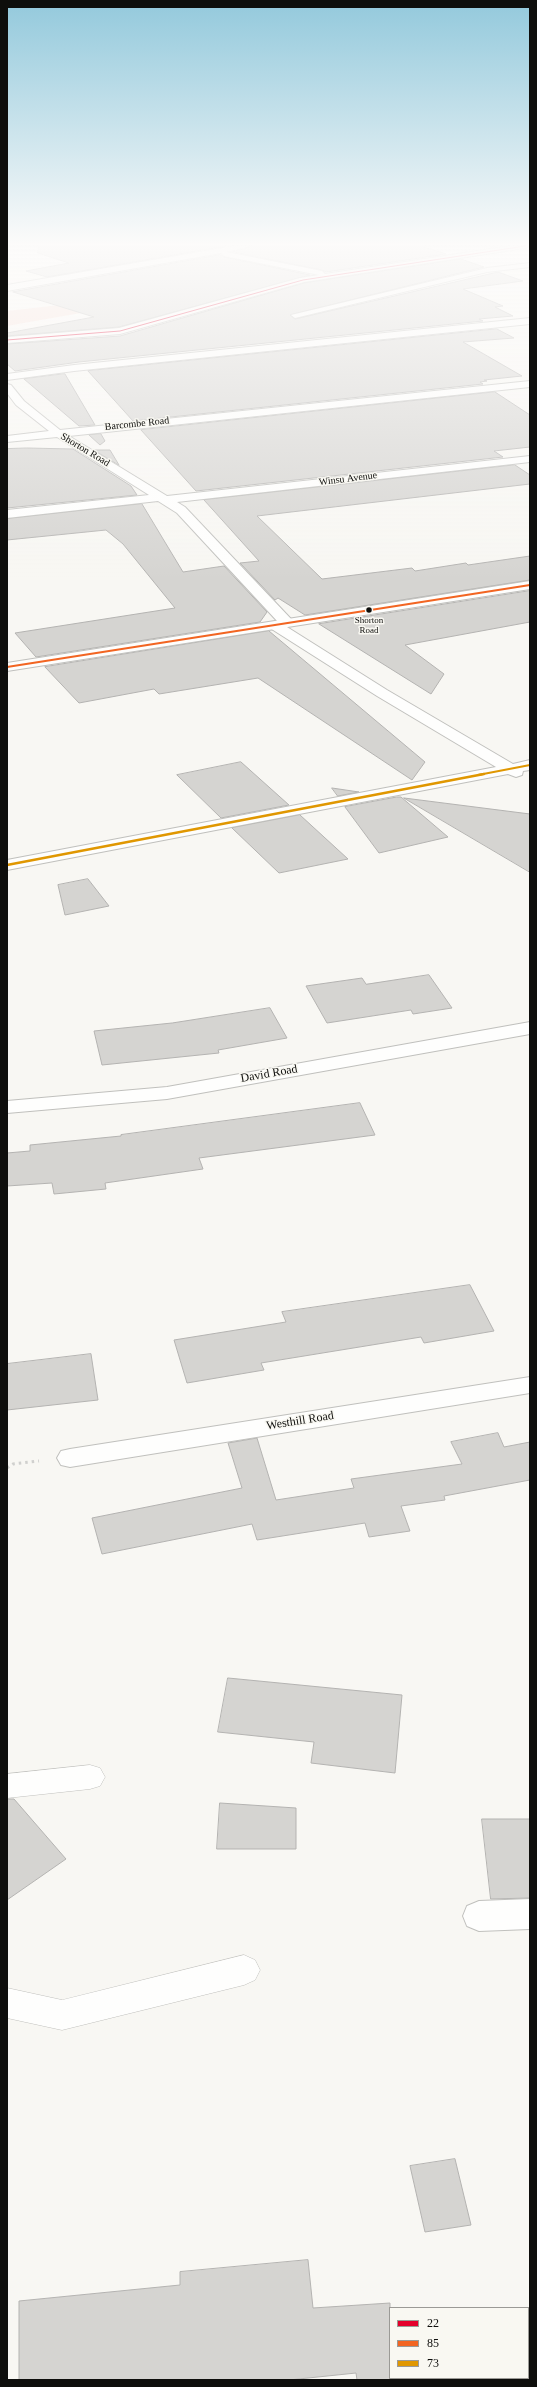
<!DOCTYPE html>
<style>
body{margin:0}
#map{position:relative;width:537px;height:2387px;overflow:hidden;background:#f8f7f3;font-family:Georgia,serif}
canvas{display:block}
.frame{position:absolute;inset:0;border:8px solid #0e0e0c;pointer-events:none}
.legend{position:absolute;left:389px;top:2307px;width:140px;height:72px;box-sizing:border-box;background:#f9f8f2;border:1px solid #9b9a96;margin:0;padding:5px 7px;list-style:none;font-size:12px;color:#0e0e0c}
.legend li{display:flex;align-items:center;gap:8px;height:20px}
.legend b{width:20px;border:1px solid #9b9a96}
</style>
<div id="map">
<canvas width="537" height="2387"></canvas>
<div class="frame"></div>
<ul class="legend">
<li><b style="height:5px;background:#e4002b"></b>22</li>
<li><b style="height:5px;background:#f26522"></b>85</li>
<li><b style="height:5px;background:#e09701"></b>73</li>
</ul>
</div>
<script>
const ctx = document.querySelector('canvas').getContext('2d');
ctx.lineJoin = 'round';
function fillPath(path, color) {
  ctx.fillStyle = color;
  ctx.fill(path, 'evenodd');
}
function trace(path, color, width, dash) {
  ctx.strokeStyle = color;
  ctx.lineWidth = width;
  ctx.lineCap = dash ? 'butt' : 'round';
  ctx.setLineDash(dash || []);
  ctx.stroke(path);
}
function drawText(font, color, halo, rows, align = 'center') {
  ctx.font = font + ' Georgia,serif';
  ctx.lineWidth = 3;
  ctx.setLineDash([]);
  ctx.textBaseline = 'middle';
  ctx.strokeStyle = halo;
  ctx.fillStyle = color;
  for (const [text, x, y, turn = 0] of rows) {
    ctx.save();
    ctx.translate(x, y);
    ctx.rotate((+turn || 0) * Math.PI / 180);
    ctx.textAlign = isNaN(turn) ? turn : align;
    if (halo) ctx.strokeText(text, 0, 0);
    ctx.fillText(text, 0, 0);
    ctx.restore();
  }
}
fillPath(new Path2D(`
 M 86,302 L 98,310 L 7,326 L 7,311 Z`), '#f7dfd7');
const building = new Path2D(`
 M 39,246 L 226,246 L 47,277 L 26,271 L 69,263 L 38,253 Z
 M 252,246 L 421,246 L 446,254 L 326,272 L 322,270 L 233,252 Z
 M 220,255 L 224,257 L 310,275 L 119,327 L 7,336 L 7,333 L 94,317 L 13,292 Z
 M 461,259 L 484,267 L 290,315 L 295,319 L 498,272 L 523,281 L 463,289 L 503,306 L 495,307 L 513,316 L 479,319 L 483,321 L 79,362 L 15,371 L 7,364 L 7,344 L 120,336 L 304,283 Z
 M 497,329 L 514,338 L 463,342 L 522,376 L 484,380 L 487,381 L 480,382 L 483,384 L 133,421 L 88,371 Z
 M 65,374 L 95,425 L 79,426 L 24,379 Z
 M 495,392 L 530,415 L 530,447 L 494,451 L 503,457 L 196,491 L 141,430 Z
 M 101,434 L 105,441 L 100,445 L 89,435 Z
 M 27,448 L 73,449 L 131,486 L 137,495 L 7,508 L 7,449 Z
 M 94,450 L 110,450 L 119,465 Z
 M 515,465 L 530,475 L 530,484 L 257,516 L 322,579 L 412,568 L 415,571 L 466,563 L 468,565 L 530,556 L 530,580 L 305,615 L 278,598 L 275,600 L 240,563 L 259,561 L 204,500 Z
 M 142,504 L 183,572 L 224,566 L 267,612 L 260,622 L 36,657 L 15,633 L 175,608 L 123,544 L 106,530 L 7,540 L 7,519 Z
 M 530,591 L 530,622 L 405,645 L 444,674 L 431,694 L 319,624 Z
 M 269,631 L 425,762 L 412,780 L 258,678 L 159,694 L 154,689 L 79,703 L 45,667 Z
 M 241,762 L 289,805 L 221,818 L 177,775 Z
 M 332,788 L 359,792 L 338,796 Z
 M 397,797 L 401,797 L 448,837 L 379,853 L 345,807 Z
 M 404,798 L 530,814 L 530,872 Z
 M 300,815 L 348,859 L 279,873 L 232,828 Z
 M 88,879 L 109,906 L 65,915 L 58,885 Z
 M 429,975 L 452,1008 L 413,1014 L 411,1010 L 327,1023 L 306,986 L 362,978 L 366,984 Z
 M 270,1008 L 287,1038 L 218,1050 L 219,1053 L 102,1065 L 94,1031 L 172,1023 Z
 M 360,1103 L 375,1135 L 199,1158 L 203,1169 L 105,1183 L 106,1189 L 54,1194 L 52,1183 L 7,1186 L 7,1153 L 30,1151 L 30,1145 L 121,1136 L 121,1135 Z
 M 470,1285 L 494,1331 L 424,1343 L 421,1337 L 261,1363 L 264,1370 L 187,1383 L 174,1340 L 286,1322 L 282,1312 Z
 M 91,1354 L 98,1400 L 7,1410 L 7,1364 Z
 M 498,1433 L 504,1447 L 530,1442 L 530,1480 L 444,1496 L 445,1500 L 401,1506 L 410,1531 L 369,1537 L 365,1523 L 257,1540 L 252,1524 L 102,1554 L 92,1518 L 242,1488 L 228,1443 L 257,1438 L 276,1500 L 354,1488 L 351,1479 L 462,1464 L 451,1442 Z
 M 228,1678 L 402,1695 L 395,1773 L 311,1763 L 314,1742 L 218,1732 Z
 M 7,1799 L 14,1799 L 66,1859 L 7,1900 Z
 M 220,1803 L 296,1808 L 296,1849 L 217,1849 Z
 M 482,1819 L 530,1819 L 530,1898 L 491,1899 Z
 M 455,2159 L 471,2225 L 425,2232 L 410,2166 Z
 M 308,2260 L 313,2308 L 390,2303 L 390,2380 L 357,2380 L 356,2373 L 289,2380 L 19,2380 L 19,2301 L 180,2285 L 180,2272 Z`);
fillPath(building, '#d5d4d1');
trace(building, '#b4b3b1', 1);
const lane = new Path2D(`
 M 90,1765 L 100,1768 L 105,1777 L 100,1786 L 90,1789 L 7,1798 L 7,1774 Z
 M 244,1955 L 255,1960 L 260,1970 L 255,1980 L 244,1985 L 62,2030 L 7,2018 L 7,1988 L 62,2000 Z`);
const street = new Path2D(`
 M 234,246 L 251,246 L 226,252 L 322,271 L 325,274 L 510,246 L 529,246 L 525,248 L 304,282 L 120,334 L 7,343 L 7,337 L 119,328 L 300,278 L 319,275 L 224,256 L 221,253 L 7,291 L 7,285 Z
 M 530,263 L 530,267 L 487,272 L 295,318 L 291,315 L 487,268 Z
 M 530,318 L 530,324 L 74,371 L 7,380 L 7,374 L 74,365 Z
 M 530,381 L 530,387 L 69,436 L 167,496 L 530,456 L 530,462 L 177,502 L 185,507 L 292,620 L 294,623 L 287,627 L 387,690 L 513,764 L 530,760 L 530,770 L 523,771 L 522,775 L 516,777 L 508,774 L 7,870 L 7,860 L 496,767 L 377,696 L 270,628 L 268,625 L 270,622 L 278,622 L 177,513 L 158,501 L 7,518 L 7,510 L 149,495 L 57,437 L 7,442 L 7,436 L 49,431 L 16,405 L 7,393 L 7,384 L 11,385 L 24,401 L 60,430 Z
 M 530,1022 L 530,1034 L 167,1099 L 7,1113 L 7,1101 L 167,1087 Z
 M 530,1377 L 530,1393 L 70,1467 L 61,1465 L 57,1458 L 61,1451 L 70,1449 Z
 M 530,1899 L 530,1929 L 479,1931 L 467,1926 L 463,1916 L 467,1906 L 479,1901 Z`);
const secondary = new Path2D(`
 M 530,581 L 530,589 L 7,671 L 7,663 Z`);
trace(lane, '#c0c0bd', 1);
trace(street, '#c0c0bd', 2);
trace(secondary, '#c0c0bd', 2);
trace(new Path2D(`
 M 7,1468 L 13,1464 L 39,1461`), '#d0d0ce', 3, [2.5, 4]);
fillPath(lane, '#fefefd');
fillPath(street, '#fefefd');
fillPath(secondary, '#fefefd');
trace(new Path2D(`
 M 7,340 L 120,331 L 303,280 L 525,246`), '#e4002b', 1);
trace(new Path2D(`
 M 7,667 L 530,585`), '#f26522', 2);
trace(new Path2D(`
 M 478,775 L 530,765`), '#e09701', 2);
trace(new Path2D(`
 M 7,865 L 484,774`), '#e09701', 2.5);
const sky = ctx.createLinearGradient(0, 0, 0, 580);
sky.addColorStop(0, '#93c9dc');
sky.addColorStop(0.42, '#fcfbfa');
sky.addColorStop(1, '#fcfbfa00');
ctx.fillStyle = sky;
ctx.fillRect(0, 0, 537, 580);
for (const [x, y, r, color] of [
 [369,610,3.5,"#0e0e0c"]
]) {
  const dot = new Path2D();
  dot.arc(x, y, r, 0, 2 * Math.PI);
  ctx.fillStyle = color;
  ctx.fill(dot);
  trace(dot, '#f9f8f2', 1.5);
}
drawText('9px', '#0e0e0c', '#f9f8f2', [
 ["Shorton",369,621],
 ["Road",369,631]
]);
drawText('10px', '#0e0e0c', '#f9f8f2', [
 ["Barcombe Road",137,424,-6],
 ["Shorton Road",85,450,31],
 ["Winsu Avenue",348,479,-7]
]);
drawText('12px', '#0e0e0c', '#f9f8f2', [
 ["David Road",269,1074,-10],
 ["Westhill Road",300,1421,-9]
]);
</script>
